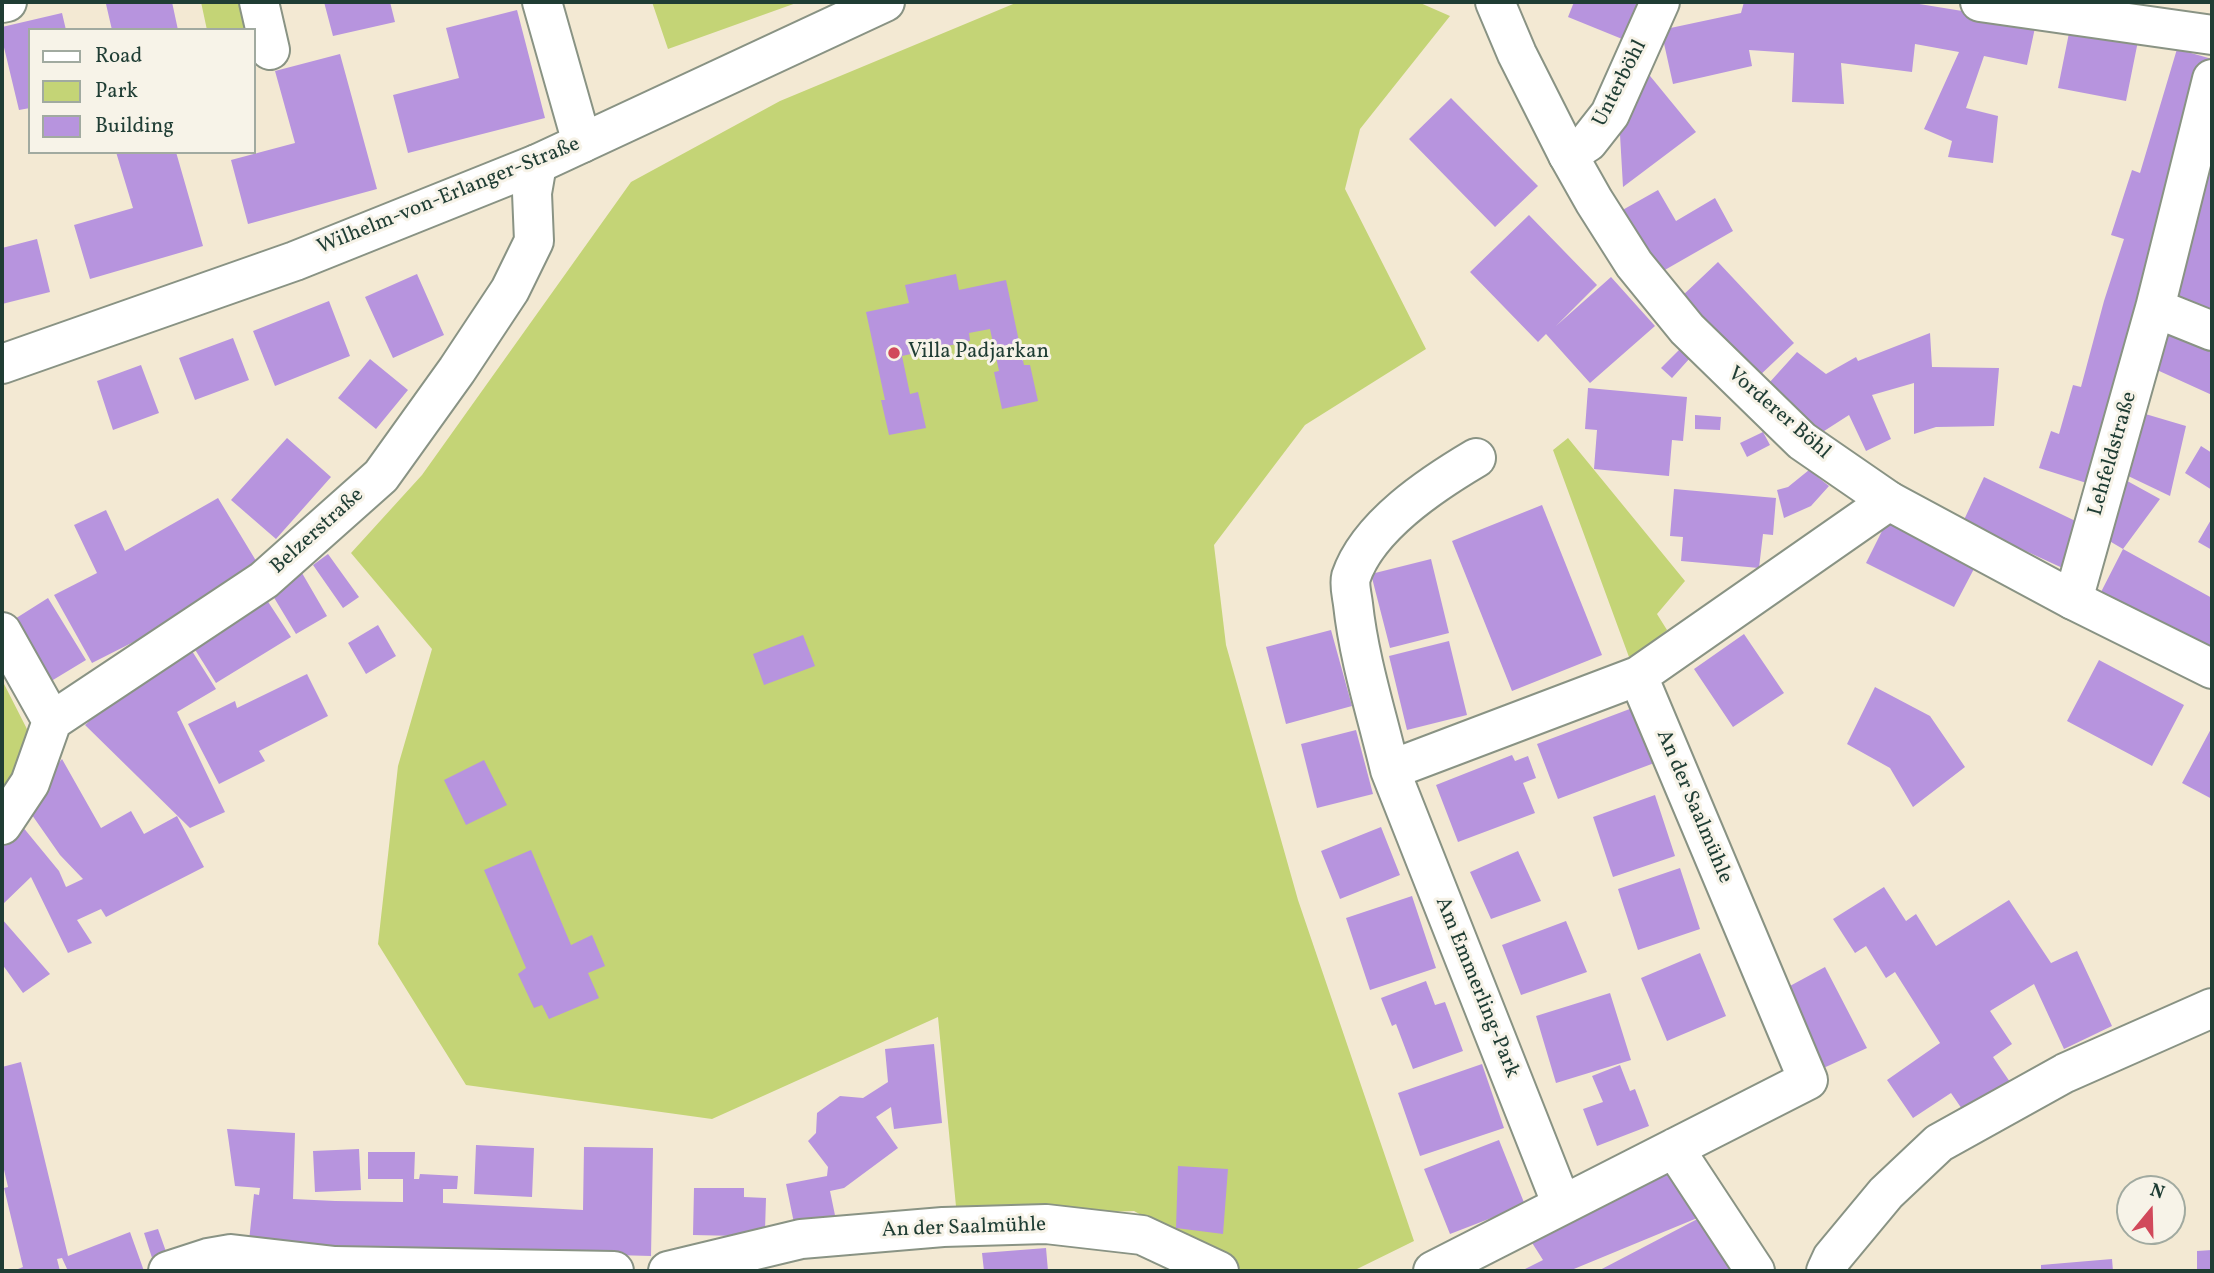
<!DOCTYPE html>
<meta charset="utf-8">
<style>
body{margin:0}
#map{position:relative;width:2214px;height:1273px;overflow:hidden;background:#f3e9d3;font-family:Vollkorn,serif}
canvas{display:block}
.frame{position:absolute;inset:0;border:4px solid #1f3d34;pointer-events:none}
.legend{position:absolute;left:28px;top:28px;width:228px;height:126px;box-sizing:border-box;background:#f7f3e8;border:2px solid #a1aaa0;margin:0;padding:9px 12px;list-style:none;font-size:21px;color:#1f3d34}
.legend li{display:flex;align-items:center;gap:14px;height:35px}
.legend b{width:35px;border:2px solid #a1aaa0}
.north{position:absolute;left:2116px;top:1175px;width:70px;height:70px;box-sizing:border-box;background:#f7f3e8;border:2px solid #a1aaa0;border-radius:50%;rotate:19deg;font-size:19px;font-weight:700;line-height:28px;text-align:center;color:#1f3d34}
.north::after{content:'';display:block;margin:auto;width:24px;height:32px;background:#d1495b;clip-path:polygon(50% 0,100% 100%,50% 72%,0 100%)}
</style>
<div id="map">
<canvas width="2214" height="1273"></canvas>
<div class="frame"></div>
<ul class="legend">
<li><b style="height:9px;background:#fff"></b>Road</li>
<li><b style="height:19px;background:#c4d476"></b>Park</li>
<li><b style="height:19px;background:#b794de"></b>Building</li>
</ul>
<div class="north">N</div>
</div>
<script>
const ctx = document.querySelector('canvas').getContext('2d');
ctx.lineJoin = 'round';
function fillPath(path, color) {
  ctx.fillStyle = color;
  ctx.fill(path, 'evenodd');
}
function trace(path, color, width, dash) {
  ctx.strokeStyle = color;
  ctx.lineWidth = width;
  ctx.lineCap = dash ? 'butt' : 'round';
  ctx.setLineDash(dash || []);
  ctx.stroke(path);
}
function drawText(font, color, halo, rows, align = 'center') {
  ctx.font = font + ' Vollkorn,serif';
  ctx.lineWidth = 6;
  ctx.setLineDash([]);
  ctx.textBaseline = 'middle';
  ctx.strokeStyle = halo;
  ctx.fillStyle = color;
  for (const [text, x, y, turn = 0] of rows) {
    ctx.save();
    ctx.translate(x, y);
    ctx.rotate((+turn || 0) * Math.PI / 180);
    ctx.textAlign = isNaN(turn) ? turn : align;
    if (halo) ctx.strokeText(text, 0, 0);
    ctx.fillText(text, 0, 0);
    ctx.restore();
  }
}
fillPath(new Path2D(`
 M 201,2 L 247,2 L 253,30 L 207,30 Z
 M 652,2 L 799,2 L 668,49 Z
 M 1018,2 L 1418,2 L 1450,16 L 1360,129 L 1345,189 L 1426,349 L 1305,425 L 1214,545 L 1226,645 L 1298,900 L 1414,1241 L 1353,1271 L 1244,1271 L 1134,1211 L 957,1217 L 938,1017 L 712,1119 L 466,1085 L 378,944 L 398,766 L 432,649 L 351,553 L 422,475 L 631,182 L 780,101 Z
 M 1568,438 L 1685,581 L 1657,614 L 1667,630 L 1640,653 L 1629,657 L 1553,450 Z
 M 2,680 L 29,733 L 15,787 L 2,787 Z`), '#c4d476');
fillPath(new Path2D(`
 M 116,2 L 172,2 L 178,30 L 112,30 L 106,4 Z
 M 324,2 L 390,2 L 395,22 L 333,36 Z
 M 1574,2 L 1649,2 L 1632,43 L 1568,17 Z
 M 1744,2 L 1907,2 L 2036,23 L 2027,65 L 1984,56 L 1966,108 L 1998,116 L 1993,163 L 1948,157 L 1952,141 L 1924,129 L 1959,52 L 1915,44 L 1912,72 L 1841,63 L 1844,104 L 1792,102 L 1794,53 L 1749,50 L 1752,66 L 1673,84 L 1661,30 L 1741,13 Z
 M 517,10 L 545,118 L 408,153 L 393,95 L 459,78 L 446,28 Z
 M 62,13 L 66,30 L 30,30 L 30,108 L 19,110 L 2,39 L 2,27 Z
 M 2070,28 L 2138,41 L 2126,101 L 2058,88 Z
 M 2177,49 L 2212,59 L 2096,486 L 2039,468 L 2051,431 L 2059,434 L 2073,385 L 2081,387 L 2104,301 L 2124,239 L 2111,235 L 2132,170 L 2140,173 Z
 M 340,54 L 377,189 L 248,224 L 231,160 L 295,143 L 275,71 Z
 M 1646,71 L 1696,132 L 1623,187 L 1619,117 Z
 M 1451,98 L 1538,186 L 1495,227 L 1409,139 Z
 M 2212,135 L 2212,306 L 2209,318 L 2163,305 Z
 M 116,152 L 176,152 L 203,246 L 90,279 L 74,225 L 133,208 Z
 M 1658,190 L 1676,221 L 1715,198 L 1733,231 L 1656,275 L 1619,212 Z
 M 1529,215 L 1597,285 L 1556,326 L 1611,277 L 1655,326 L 1590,383 L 1546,334 L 1538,342 L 1470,272 Z
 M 37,239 L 50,292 L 2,304 L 2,248 Z
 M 1718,262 L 1794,343 L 1757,378 L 1681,297 Z
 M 417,274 L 444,335 L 393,358 L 365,297 Z
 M 956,274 L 959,290 L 1006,280 L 1024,365 L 1030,365 L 1038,401 L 1002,409 L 994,372 L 999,371 L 990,329 L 969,333 L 970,341 L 902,356 L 910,394 L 918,392 L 926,428 L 889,435 L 881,400 L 885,400 L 866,312 L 909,303 L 905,285 Z
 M 329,301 L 350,356 L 275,386 L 253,331 Z
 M 2167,320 L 2212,341 L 2212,395 L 2146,365 Z
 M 1930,333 L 1932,367 L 1999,368 L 1994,426 L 1936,427 L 1914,434 L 1914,383 L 1872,395 L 1891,439 L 1866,451 L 1849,415 L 1821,433 L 1769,383 L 1797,352 L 1826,374 L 1856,357 L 1858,361 Z
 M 233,338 L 249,380 L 195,400 L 179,358 Z
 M 1680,349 L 1690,358 L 1672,378 L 1661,368 Z
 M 370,359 L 408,390 L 376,429 L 338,398 Z
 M 141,365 L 159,413 L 113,430 L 97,381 Z
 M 1588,388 L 1687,397 L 1683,441 L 1672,440 L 1669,476 L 1594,469 L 1597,430 L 1585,429 Z
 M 2142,413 L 2186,426 L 2170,496 L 2124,474 Z
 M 1695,415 L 1721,417 L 1720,430 L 1695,429 Z
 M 1763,432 L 1770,445 L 1747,457 L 1740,443 Z
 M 287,438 L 331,477 L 276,539 L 231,500 Z
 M 2201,446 L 2212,453 L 2212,490 L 2185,473 Z
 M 1809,470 L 1829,486 L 1811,506 L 1784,518 L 1777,490 L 1788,487 Z
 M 1984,477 L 2090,528 L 2069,571 L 1963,522 Z
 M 2120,477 L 2160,499 L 2123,549 L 2106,539 Z
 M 1674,489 L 1776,498 L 1773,535 L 1763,534 L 1759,568 L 1681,561 L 1683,537 L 1670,536 Z
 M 218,498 L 261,569 L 167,625 L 92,663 L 54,595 L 97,573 L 74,525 L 106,510 L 125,551 Z
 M 1542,505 L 1602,655 L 1512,691 L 1452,541 Z
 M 2212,518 L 2212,550 L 2198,542 Z
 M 1887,521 L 1976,565 L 1954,607 L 1866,563 Z
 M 2123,549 L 2212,598 L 2212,647 L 2209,651 L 2101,592 Z
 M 328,554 L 359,597 L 343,608 L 313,565 Z
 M 1431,559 L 1449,633 L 1390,648 L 1371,574 Z
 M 302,573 L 327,616 L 296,634 L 270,591 Z
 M 263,594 L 291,637 L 216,683 L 189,640 Z
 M 48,598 L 86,660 L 48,683 L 10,622 Z
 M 378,625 L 396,656 L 366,674 L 348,643 Z
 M 1331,630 L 1352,706 L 1286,724 L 1266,647 Z
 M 1744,634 L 1784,693 L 1733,727 L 1694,669 Z
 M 803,635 L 815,666 L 764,685 L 753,654 Z
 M 1449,641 L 1467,715 L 1407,730 L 1389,656 Z
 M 187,643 L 216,689 L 177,712 L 225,812 L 190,828 L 85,725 L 119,693 Z
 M 2099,660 L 2184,705 L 2152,766 L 2067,721 Z
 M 307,674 L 328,716 L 259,751 L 265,761 L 219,784 L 188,724 L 235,701 L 237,708 Z
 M 1875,687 L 1930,716 L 1965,767 L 1913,807 L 1890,768 L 1847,744 Z
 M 1635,707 L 1657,762 L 1558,799 L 1537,744 Z
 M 2212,727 L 2212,799 L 2182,783 Z
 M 1356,730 L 1373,794 L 1317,808 L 1301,744 Z
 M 1512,755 L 1515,761 L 1528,756 L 1536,778 L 1523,783 L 1535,813 L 1458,842 L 1436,785 Z
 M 62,759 L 101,828 L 131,811 L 144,834 L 177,816 L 204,867 L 106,917 L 101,909 L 77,920 L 92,943 L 68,953 L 31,877 L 2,905 L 2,845 L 22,826 L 59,871 L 66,887 L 83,879 L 60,855 L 25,805 Z
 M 484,760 L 507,805 L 466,825 L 444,780 Z
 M 1655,795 L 1675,856 L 1613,877 L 1593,817 Z
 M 1381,827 L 1400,875 L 1340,899 L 1321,851 Z
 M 531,850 L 571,945 L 592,935 L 605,966 L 588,973 L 599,998 L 549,1019 L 542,1005 L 534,1008 L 518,974 L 526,968 L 484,870 Z
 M 1518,851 L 1541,901 L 1491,919 L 1470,872 Z
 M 1680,868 L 1700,929 L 1638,950 L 1618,889 Z
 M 1884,887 L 1906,921 L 1916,914 L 1936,946 L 2009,900 L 2051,963 L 2077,951 L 2112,1026 L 2064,1049 L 2034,984 L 1990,1011 L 2012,1044 L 1993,1057 L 2010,1082 L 1964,1112 L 1951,1093 L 1913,1118 L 1887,1080 L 1940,1043 L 1895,972 L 1886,978 L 1866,946 L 1855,953 L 1833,919 Z
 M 1412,896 L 1436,968 L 1370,990 L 1346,918 Z
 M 2,919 L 50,974 L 23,993 L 2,964 Z
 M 1566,921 L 1587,972 L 1521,995 L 1502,945 Z
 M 1700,953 L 1726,1016 L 1667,1041 L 1641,978 Z
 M 1825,967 L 1867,1048 L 1817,1071 L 1777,993 Z
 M 1426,981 L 1435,1005 L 1445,1002 L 1463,1051 L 1413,1069 L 1396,1024 L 1392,1026 L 1381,998 Z
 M 1610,993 L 1631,1060 L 1556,1083 L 1536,1016 Z
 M 934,1044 L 942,1123 L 894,1129 L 891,1107 L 876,1117 L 898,1148 L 844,1188 L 830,1191 L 836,1220 L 795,1228 L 786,1184 L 827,1176 L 828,1167 L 808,1141 L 816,1133 L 817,1113 L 840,1096 L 863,1098 L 888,1082 L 885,1049 Z
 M 21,1062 L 68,1256 L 130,1232 L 144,1271 L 68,1271 L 62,1258 L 57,1259 L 60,1271 L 13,1271 L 23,1267 L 4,1188 L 8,1187 L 2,1161 L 2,1067 Z
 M 1482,1064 L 1504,1128 L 1420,1156 L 1398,1093 Z
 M 1620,1065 L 1630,1091 L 1635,1089 L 1649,1126 L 1597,1146 L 1583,1109 L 1603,1102 L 1592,1076 Z
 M 227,1129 L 295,1133 L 293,1199 L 335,1201 L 403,1202 L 403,1179 L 368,1179 L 368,1152 L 415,1152 L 414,1179 L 419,1179 L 420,1174 L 458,1176 L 457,1189 L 443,1189 L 443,1203 L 583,1210 L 584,1147 L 653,1148 L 651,1256 L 295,1246 L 249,1241 L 254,1194 L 259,1195 L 260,1188 L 235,1186 Z
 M 1499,1140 L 1525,1205 L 1450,1234 L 1424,1169 Z
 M 476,1145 L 534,1148 L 532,1197 L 474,1194 Z
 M 359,1149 L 361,1190 L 315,1192 L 313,1151 Z
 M 1678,1164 L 1740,1271 L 1598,1271 L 1707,1214 L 1569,1271 L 1521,1271 L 1543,1260 L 1529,1238 Z
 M 1178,1166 L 1228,1169 L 1223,1234 L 1176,1228 Z
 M 694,1188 L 744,1188 L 744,1197 L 766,1198 L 765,1230 L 738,1236 L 693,1235 Z
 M 158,1229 L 169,1260 L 154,1264 L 144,1233 Z
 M 1046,1248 L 1048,1271 L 984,1271 L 982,1253 Z
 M 2212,1250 L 2212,1271 L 2197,1271 L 2197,1251 Z
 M 2112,1259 L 2113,1271 L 2041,1271 L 2041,1265 Z`), '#b794de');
const minor = new Path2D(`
 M 259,2 L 270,50
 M 542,2 L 582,143
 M 1980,2 L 2212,35
 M 2,3 L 7,2
 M 1568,155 L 1588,142 L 1610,114 L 1660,2
 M 2155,308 L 2212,331
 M 2073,600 L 2155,308 L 2212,79
 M 2,632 L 52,721
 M 1390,770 C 1377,715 1359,660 1353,604 C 1352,596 1349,585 1351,577 C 1368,526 1432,484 1476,458
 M 2,825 L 30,783 L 52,721 L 264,580 L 381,476 L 457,370 L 510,290 L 534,241 L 532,193 L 537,164
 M 1674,1148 L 1755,1271
 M 1562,1205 L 1390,770 L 1638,676
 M 168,1271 L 208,1258 L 231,1254 L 335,1266 L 614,1271
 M 668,1271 L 801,1239 L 943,1227 L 1046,1224 L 1142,1235 L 1219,1271
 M 1433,1271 L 1808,1080 L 1638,676 L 1889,501
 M 1826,1271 L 1832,1258 L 1886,1193 L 1939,1143 L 2065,1073 L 2212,1008`);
const major = new Path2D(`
 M 1495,2 L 1517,54 L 1568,155 L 1594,201 L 1634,264 L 1687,329 L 1802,441 L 1889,501 L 2073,600 L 2212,669
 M 2,364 L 295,261 L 537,164 L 885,2`);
trace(minor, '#899384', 42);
trace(major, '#899384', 42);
trace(minor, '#fff', 38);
trace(major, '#fff', 38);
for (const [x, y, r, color] of [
 [894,353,7,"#d1495b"]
]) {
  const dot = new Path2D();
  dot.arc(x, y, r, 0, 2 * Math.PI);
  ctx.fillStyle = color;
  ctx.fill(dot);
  trace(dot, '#f7f3e8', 2.5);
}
drawText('21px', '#1f3d34', '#f7f3e8', [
 ["Unterböhl",1621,84,-63],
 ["Wilhelm-von-Erlanger-Straße",449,197,-22],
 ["Vorderer Böhl",1778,414,41],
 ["Lehfeldstraße",2114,454,-74],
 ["Belzerstraße",318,532,-42],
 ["An der Saalmühle",1693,807,67],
 ["Am Emmerling-Park",1476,988,68],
 ["An der Saalmühle",964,1229,-2]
]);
drawText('21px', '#1f3d34', '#f7f3e8', [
 ["Villa Padjarkan",908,353]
], 'left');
</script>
